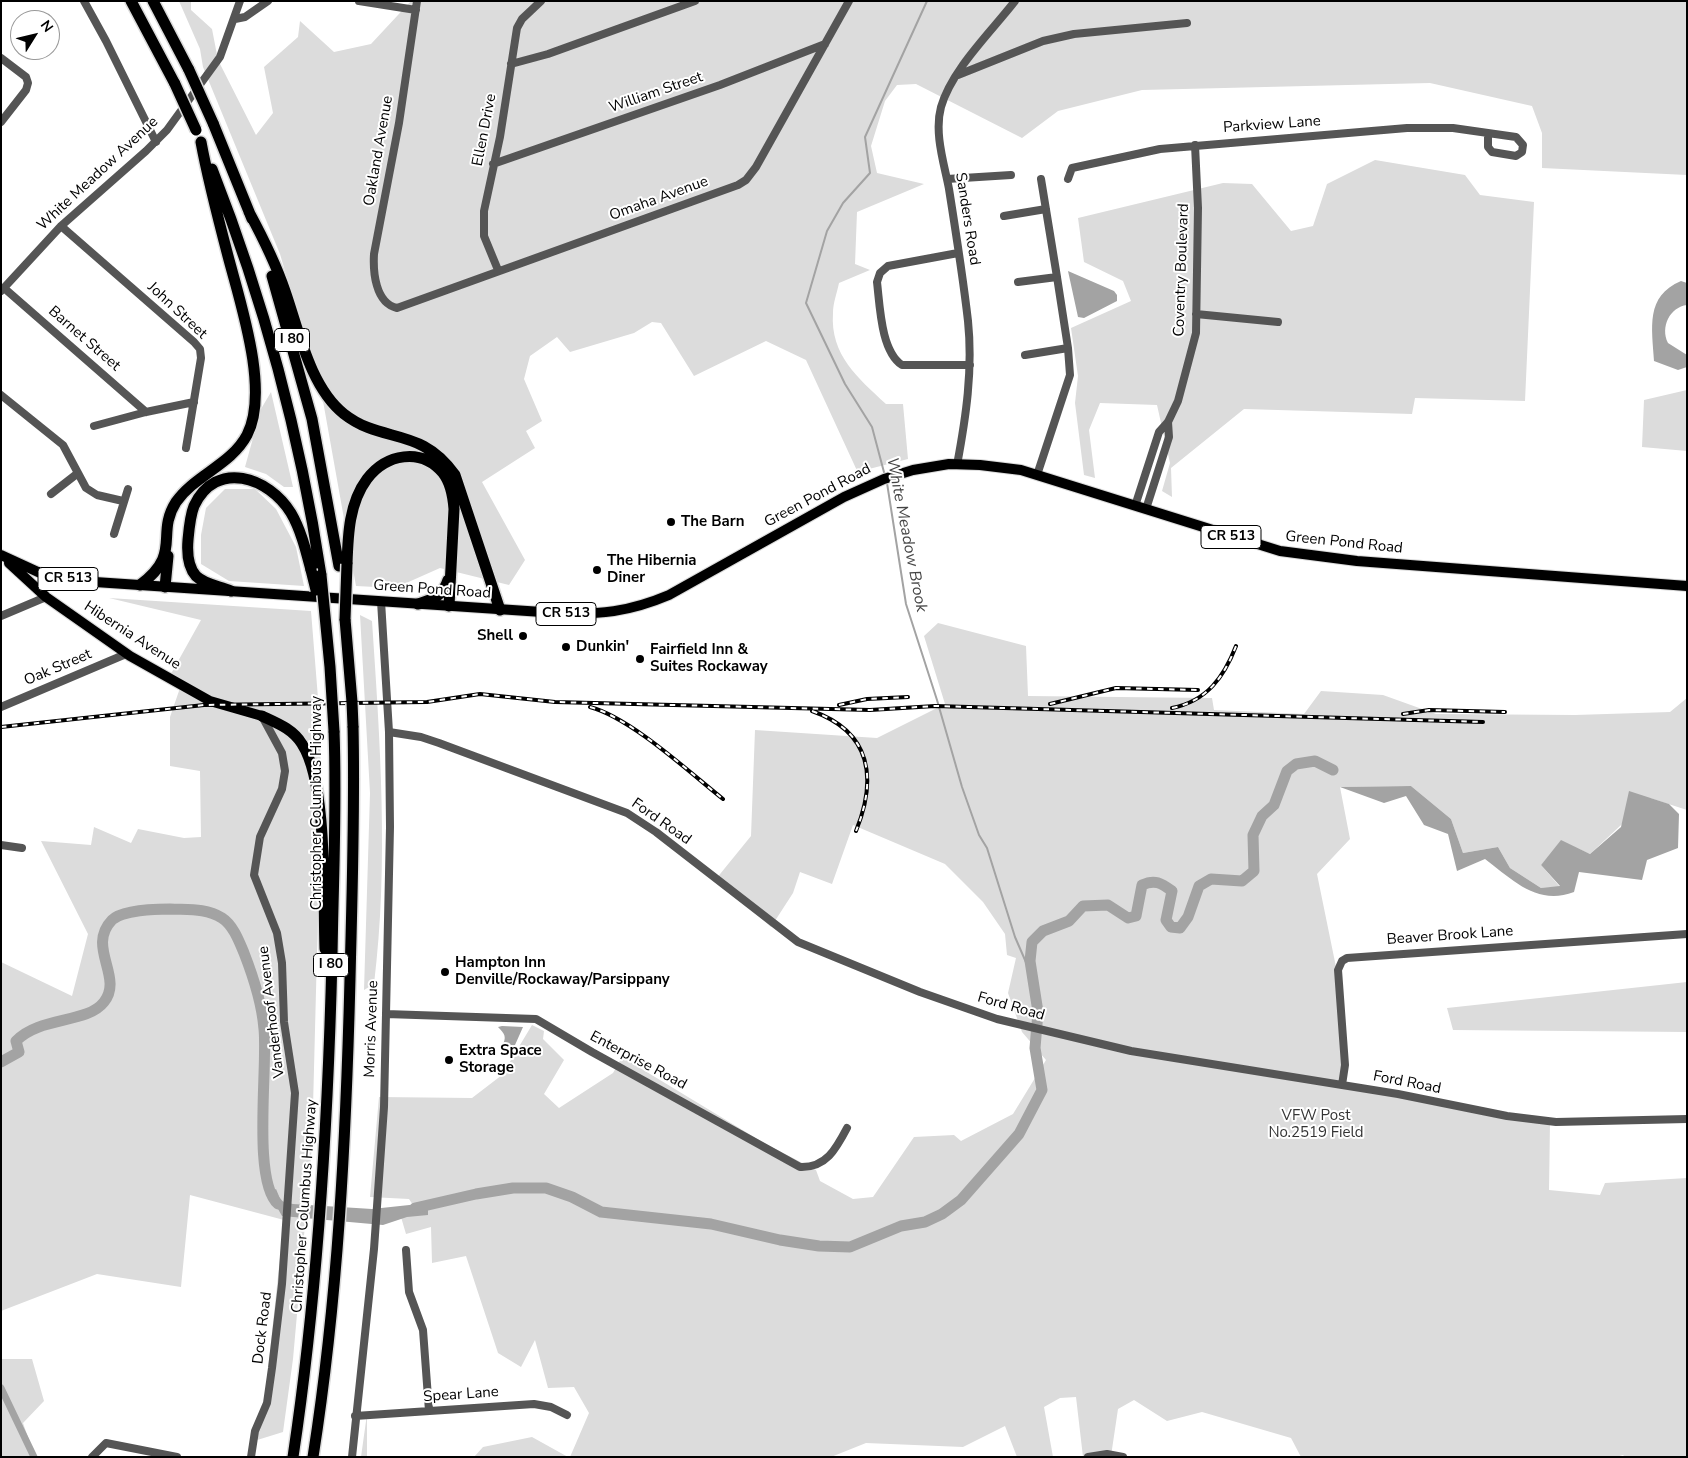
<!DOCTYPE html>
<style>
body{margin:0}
#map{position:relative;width:1688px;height:1458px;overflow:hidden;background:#fff;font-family:"Nunito Sans",sans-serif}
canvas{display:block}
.frame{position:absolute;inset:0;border:2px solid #000;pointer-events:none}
.north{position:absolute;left:10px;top:10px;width:50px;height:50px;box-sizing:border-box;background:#fff;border:1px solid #999;border-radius:50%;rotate:54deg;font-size:14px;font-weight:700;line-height:20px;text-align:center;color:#000}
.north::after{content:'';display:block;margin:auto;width:18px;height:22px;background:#000;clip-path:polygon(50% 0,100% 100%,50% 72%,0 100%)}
</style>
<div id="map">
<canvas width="1688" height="1458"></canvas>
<div class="frame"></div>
<div class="north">N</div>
</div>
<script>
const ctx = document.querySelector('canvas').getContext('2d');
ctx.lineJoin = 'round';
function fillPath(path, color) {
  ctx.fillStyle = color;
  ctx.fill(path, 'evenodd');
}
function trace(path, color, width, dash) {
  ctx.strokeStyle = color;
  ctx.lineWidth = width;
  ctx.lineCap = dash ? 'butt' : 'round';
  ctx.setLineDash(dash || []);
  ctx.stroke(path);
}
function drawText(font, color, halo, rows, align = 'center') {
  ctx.font = font + ' "Nunito Sans",sans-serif';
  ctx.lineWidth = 4;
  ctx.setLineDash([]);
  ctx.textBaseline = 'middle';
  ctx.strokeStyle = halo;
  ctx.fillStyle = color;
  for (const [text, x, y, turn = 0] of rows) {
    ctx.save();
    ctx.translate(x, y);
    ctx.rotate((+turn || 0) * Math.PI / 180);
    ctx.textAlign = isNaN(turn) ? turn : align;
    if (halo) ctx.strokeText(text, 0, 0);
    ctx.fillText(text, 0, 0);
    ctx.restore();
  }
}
fillPath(new Path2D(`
 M 179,1 L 191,1 L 191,10 L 212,29 L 218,60 L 256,135 L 273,113 L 264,67 L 298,37 L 300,21 L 334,52 L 371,44 L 411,1 L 1687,1 L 1687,175 L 1542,168 L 1542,133 L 1532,106 L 1430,83 L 1142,90 L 1058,111 L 1022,138 L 916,84 L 897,85 L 885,101 L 871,146 L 877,173 L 924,184 L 857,212 L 855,264 L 870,270 L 839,283 C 837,293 833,303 833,313 C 830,355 858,378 886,404 L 903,404 L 908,459 L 869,469 L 859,475 L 806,360 L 766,341 L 694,376 L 661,323 L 652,322 L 634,333 L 570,352 L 557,337 L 530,356 L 524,379 L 542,421 L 526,431 L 535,448 L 482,482 L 525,560 L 509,585 L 440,568 L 395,588 L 356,586 L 323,401 L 280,254 L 203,67 L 200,49 Z
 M 1375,160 L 1465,175 L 1480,195 L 1534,202 L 1525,401 L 1415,398 L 1412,414 L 1244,409 L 1171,468 L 1172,497 L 1162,491 L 1170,463 L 1157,405 L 1100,403 L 1089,430 L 1095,478 L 1084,475 L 1075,403 L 1078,376 L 1071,328 L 1131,301 L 1123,281 L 1084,262 L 1078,218 L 1223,183 L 1252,184 L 1291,231 L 1313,226 L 1327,184 Z
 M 1687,390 L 1687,451 L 1642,447 L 1644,400 Z
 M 271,392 L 293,487 L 284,487 L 266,474 L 245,467 L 261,409 Z
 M 225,489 L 255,489 L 276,509 L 296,547 L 304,586 L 229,581 L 201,564 L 201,535 L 206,508 Z
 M 109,598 L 311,611 L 320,723 L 321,797 L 312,1146 L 293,1359 L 283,1432 L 254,1441 L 264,1407 L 284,1220 L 190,1195 L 181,1287 L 97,1274 L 1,1311 L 1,962 L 72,996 L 88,934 L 41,841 L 91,845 L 94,827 L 131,843 L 138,829 L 184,838 L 201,837 L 200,771 L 170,766 L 170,717 L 180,688 L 167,681 L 201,620 Z
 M 360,615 L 372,621 C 380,740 389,865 374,984 L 364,990 L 370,793 Z
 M 938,623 L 1026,646 L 1028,696 L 1212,698 L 1214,710 L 1304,714 L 1321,691 L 1383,695 L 1436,714 L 1575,715 L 1670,712 L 1687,698 L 1687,810 L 1650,798 L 1590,854 L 1561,841 L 1541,865 L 1560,887 L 1541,888 L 1510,868 L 1498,847 L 1463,853 L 1451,819 L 1411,786 L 1340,787 L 1350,839 L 1317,874 L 1336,967 L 1343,1087 L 1550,1122 L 1549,1190 L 1600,1195 L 1605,1183 L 1687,1178 L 1687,1457 L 1625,1457 L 1623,1455 L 1616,1457 L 1301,1457 L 1291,1438 L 1202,1412 L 1167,1421 L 1134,1400 L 1118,1409 L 1111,1456 L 1083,1457 L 1076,1397 L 1060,1398 L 1044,1407 L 1053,1457 L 1017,1457 L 1005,1426 L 963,1447 L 866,1443 L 831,1457 L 570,1457 L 589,1413 L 574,1387 L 548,1388 L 535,1340 L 521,1367 L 498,1353 L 466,1256 L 432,1263 L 431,1227 L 406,1234 L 401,1217 L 417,1211 L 409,1199 L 370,1197 L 379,1097 L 472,1098 L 502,1075 L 532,1025 L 544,1031 L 543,1039 L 564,1060 L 544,1094 L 559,1108 L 613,1073 L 622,1057 L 764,1143 L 816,1170 L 820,1181 L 853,1199 L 873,1197 L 914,1137 L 954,1135 L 961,1141 L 1013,1114 L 1046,1060 L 1022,1032 L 1008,993 L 1016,958 L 1007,955 L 1005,934 L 983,902 L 945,864 L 853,825 L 832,884 L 800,872 L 793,893 L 771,927 L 716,879 L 751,836 L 755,730 L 877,738 L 945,704 L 924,636 Z
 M 1687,982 L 1687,1032 L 1453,1030 L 1447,1008 Z
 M 1,1359 L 32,1359 L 44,1401 L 23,1423 L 35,1457 L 1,1457 Z
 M 367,1414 L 367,1457 L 361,1457 Z
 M 532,1437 L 568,1457 L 474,1457 L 483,1447 Z`), '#dcdcdc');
fillPath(new Path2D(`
 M 1068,271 L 1114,291 L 1117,295 L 1117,301 L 1084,318 L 1078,317 Z
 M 1681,281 L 1687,283 L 1687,305 C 1670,307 1660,327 1668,343 L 1687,355 L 1687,367 L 1678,370 L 1654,361 C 1652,328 1645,296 1681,281 Z
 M 1411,786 L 1451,819 L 1463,853 L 1498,847 L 1510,868 L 1541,888 L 1560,886 L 1541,865 L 1561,840 L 1590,854 L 1621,827 L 1629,791 L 1669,804 L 1679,814 L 1678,848 L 1647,860 L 1642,880 L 1579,872 L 1574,892 C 1537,906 1513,880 1485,859 L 1457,871 L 1448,834 L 1424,825 L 1406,796 L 1384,803 L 1340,787 Z
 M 502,1026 L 523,1027 L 511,1054 L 505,1055 L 502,1046 C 507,1037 505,1034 498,1027 Z
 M 276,1189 L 281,1201 L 293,1204 L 372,1209 L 428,1203 L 428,1215 L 407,1217 L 383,1225 L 282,1216 L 269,1193 Z`), '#a3a3a3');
trace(new Path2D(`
 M 885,476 L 872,427 L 845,384 L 806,303 L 827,231 L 843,203 L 870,173 L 865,137 L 927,1
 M 887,483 L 906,604 L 937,700 L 962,787 L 979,835 L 987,848 L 1015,937 L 1035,983`), '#a3a3a3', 2);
trace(new Path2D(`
 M 1,1388 L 34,1457`), '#a3a3a3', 7);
trace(new Path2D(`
 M 1,1062 L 19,1052 L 16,1041 C 40,1016 87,1024 104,1002 C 124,977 86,947 112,920 C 122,910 156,909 170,909 C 188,910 206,908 222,918 C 233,925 239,941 244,953 C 253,976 262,1004 264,1029 C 268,1066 252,1181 278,1204
 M 415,1208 L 476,1194 L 513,1188 L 546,1188 L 572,1197 L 601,1212 L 711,1224 L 780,1240 L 819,1246 L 850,1247 L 901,1226 L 925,1222 L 942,1214 L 961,1200 L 1019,1134 L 1042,1090 L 1035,1048 L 1038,1012 L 1030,961 L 1032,942 L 1043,931 L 1069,921 L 1083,906 L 1108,905 L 1128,918 L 1136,916 L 1142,885 C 1155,879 1161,883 1172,891 L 1166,920 L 1171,927 L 1180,928 L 1188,917 L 1199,886 L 1211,879 L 1242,881 L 1254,871 L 1253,835 L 1262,816 L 1274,805 L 1287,771 L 1296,764 L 1315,761 L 1333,770`), '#a3a3a3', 11);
const major = new Path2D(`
 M 1,555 L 38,572 L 80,581 L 557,613 C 599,615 629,612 669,595 L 844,497 L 884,479 L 913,470 L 949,464 L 980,465 L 1021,470 L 1280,551 L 1357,561 L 1687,586
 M 9,563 L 46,597 L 130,656 L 210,701 L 262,716`);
const highway = new Path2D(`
 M 131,1 L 175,84
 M 153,1 L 189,70
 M 213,123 L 252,219
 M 212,169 C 264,301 300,435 321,575
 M 249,212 C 263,238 276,264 285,291 C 299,331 310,387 344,414 C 382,444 421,426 455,475 L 500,610
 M 272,276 L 312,419 L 339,566
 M 347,564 C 348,535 349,503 367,479 C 386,454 421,447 443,473 C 451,483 453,496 454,509 L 449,606
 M 140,585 C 183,553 155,535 176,502 C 195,475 231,465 247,435 C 270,391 240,302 228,256 C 218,218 208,180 201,142
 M 165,587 L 168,556
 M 231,591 C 220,586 205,585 196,576 C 188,567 187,552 188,540 C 189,529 190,516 194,506 C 216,459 269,477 291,513 C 301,530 306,551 311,570
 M 418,604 C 433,599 443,596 448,580
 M 345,619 L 352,702
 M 262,716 C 277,723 293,729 302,744 C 328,784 323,899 325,949
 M 293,1457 C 318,1291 328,1125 332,957 C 333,882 337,806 334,731
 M 313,1457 C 338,1298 346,1139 350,979 C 352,894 355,810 353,726`);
trace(major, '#dbdbdb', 12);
trace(highway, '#dbdbdb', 14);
trace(new Path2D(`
 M 84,1 L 106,41 L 156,142
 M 359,1 L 416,10
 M 417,1 L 399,123 L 374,254 C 373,271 375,303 397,308 L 738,185 L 746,180 L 756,167 L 849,1
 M 235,19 L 245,17 L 268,1
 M 1,58 L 26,77 L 28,83 L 26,90 L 1,122
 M 511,64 L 548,54 L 695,1
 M 958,75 L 1043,41 L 1074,34 L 1187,23
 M 493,164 L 720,85 L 825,44
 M 947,179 L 1011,175
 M 1041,179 L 1057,277
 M 1068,179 L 1072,168 L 1160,149 L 1407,128 L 1453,128 L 1516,137 L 1523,145 L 1522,152 L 1516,156 L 1492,152 L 1488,147 L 1488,133
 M 1004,216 L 1046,209
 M 61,226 L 194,342 L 200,349 L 201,358 L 186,448
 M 958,253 L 888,266 L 880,273 L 877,282 C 880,307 881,351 902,365 L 970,365
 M 498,270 L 484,236 L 484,211 L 500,137 L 517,28 L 522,19 L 541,1
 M 1018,282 L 1057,277 L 1068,348
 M 4,288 L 146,412
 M 1,291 L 61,226 L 146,151 L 167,130 L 220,57 L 240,1
 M 1196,314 L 1278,322
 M 1025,355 L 1068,348 L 1070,375 L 1037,475
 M 1,395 L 63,445 L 86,488 L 97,495 L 123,501
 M 94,426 L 146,412 L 194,402
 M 957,465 C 966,417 973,370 968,321 C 963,277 956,233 949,189 C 944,163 934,133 941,107 C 952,69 991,32 1015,1
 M 51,494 L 78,473
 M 1135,506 L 1159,432 L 1168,422 L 1178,401 L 1196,333 L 1198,208 L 1195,145
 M 1146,509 L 1169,437 L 1168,422
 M 114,534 L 128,489
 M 1,616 L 46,597
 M 1,707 L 126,654
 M 389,732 L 421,737 L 439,743 L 627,813 L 656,832 L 798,942 L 920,992 L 997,1019 L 1131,1051 L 1398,1094 L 1507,1116 L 1556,1122 L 1687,1119
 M 1,845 L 22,848
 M 386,1014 L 536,1019 L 592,1052 L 800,1167 C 826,1168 836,1149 847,1128
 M 1342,1085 L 1345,1065 L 1338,970 L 1342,961 L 1347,958 L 1687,934
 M 406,1250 L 409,1292 L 423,1330 L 429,1411
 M 355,1416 L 534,1404 L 551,1407 L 567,1415
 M 92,1457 L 106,1443 L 177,1457
 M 251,1457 L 255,1431 L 267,1403 L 272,1368 L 282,1284 L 295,1093 L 284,1022 L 282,963 L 277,933 L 254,875 L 260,837 L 282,789 L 285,771 L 282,753 L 263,718
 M 352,1457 L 374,1249 L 384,1107 L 390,827 L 389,732 L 381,601
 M 1088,1457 L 1107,1454 L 1123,1457`), '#555', 8);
trace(major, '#000', 10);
trace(highway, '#000', 11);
const rail = new Path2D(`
 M 1050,704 L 1116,688 L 1198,690
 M 839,705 L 867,699 L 908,697
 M 590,707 C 631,718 689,772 723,799
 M 1172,708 C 1207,701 1224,677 1236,646
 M 812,711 C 872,732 877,779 856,831
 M 1403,714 L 1429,710 L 1505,712
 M 1,727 L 204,705 L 427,702 L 480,694 L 555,702 L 870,710 L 935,706 L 1483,722`);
trace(rail, '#000', 4);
trace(rail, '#fff', 2, [5.5]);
const highwayBridge = new Path2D(`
 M 189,70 L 213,123
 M 175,84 L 196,130
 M 311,570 L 316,590
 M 321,575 L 330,667 L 334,731
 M 345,619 L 347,564
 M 352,702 L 353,726`);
trace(highwayBridge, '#dbdbdb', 14, []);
trace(highwayBridge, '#000', 11);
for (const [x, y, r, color] of [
 [671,522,5,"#000"],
 [597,570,5,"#000"],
 [523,636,5,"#000"],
 [566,647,5,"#000"],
 [640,659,5,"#000"],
 [445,972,5,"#000"],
 [449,1060,5,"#000"]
]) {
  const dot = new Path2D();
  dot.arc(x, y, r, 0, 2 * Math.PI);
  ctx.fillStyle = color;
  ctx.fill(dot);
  trace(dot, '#fff', 2);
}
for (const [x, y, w] of [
 [292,340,35],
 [1231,537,60],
 [68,579,60],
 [566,614,60],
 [331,965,35]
]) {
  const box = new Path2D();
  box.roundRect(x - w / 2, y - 11.5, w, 23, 4);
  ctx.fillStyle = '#fff';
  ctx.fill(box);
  trace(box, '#000', 1);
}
drawText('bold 14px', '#000', null, [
 ["I 80",292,340],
 ["CR 513",1231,537],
 ["CR 513",68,579],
 ["CR 513",566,614],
 ["I 80",331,965]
]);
drawText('15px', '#000', '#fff', [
 ["William Street",656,93,-19],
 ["Parkview Lane",1272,125,-4],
 ["Ellen Drive",485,130,-79],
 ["Oakland Avenue",379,151,-80],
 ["White Meadow Avenue",98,174,-43],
 ["Omaha Avenue",659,199,-20],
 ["Sanders Road",967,219,81],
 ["Coventry Boulevard",1182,270,-88],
 ["John Street",177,311,43],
 ["Barnet Street",84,339,41],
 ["Green Pond Road",818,496,-28],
 ["Green Pond Road",1344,543,6],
 ["Green Pond Road",432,590,4],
 ["Hibernia Avenue",132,636,33],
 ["Oak Street",58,668,-23],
 ["Christopher Columbus Highway",317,803,-90],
 ["Ford Road",661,822,35],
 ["Beaver Brook Lane",1450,936,-4],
 ["Ford Road",1011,1007,16],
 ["Vanderhoof Avenue",272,1012,-97],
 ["Morris Avenue",372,1029,-88],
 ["Enterprise Road",638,1061,28],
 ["Ford Road",1407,1083,11],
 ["Christopher Columbus Highway",305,1206,-86],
 ["Dock Road",263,1328,-83],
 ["Spear Lane",461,1395,-4]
]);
drawText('bold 15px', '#000', '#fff', [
 ["The Barn",681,522],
 ["The Hibernia",607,561],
 ["Diner",607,578],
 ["Shell",513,636,"right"],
 ["Dunkin'",576,647],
 ["Fairfield Inn &",650,650],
 ["Suites Rockaway",650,667],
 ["Hampton Inn",455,963],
 ["Denville/Rockaway/Parsippany",455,980],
 ["Extra Space",459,1051],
 ["Storage",459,1068]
], 'left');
drawText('15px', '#333', '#fff', [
 ["VFW Post",1316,1116],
 ["No.2519 Field",1316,1133]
]);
drawText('italic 16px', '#444', '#fff', [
 ["White Meadow Brook",906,535,79]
]);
</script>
